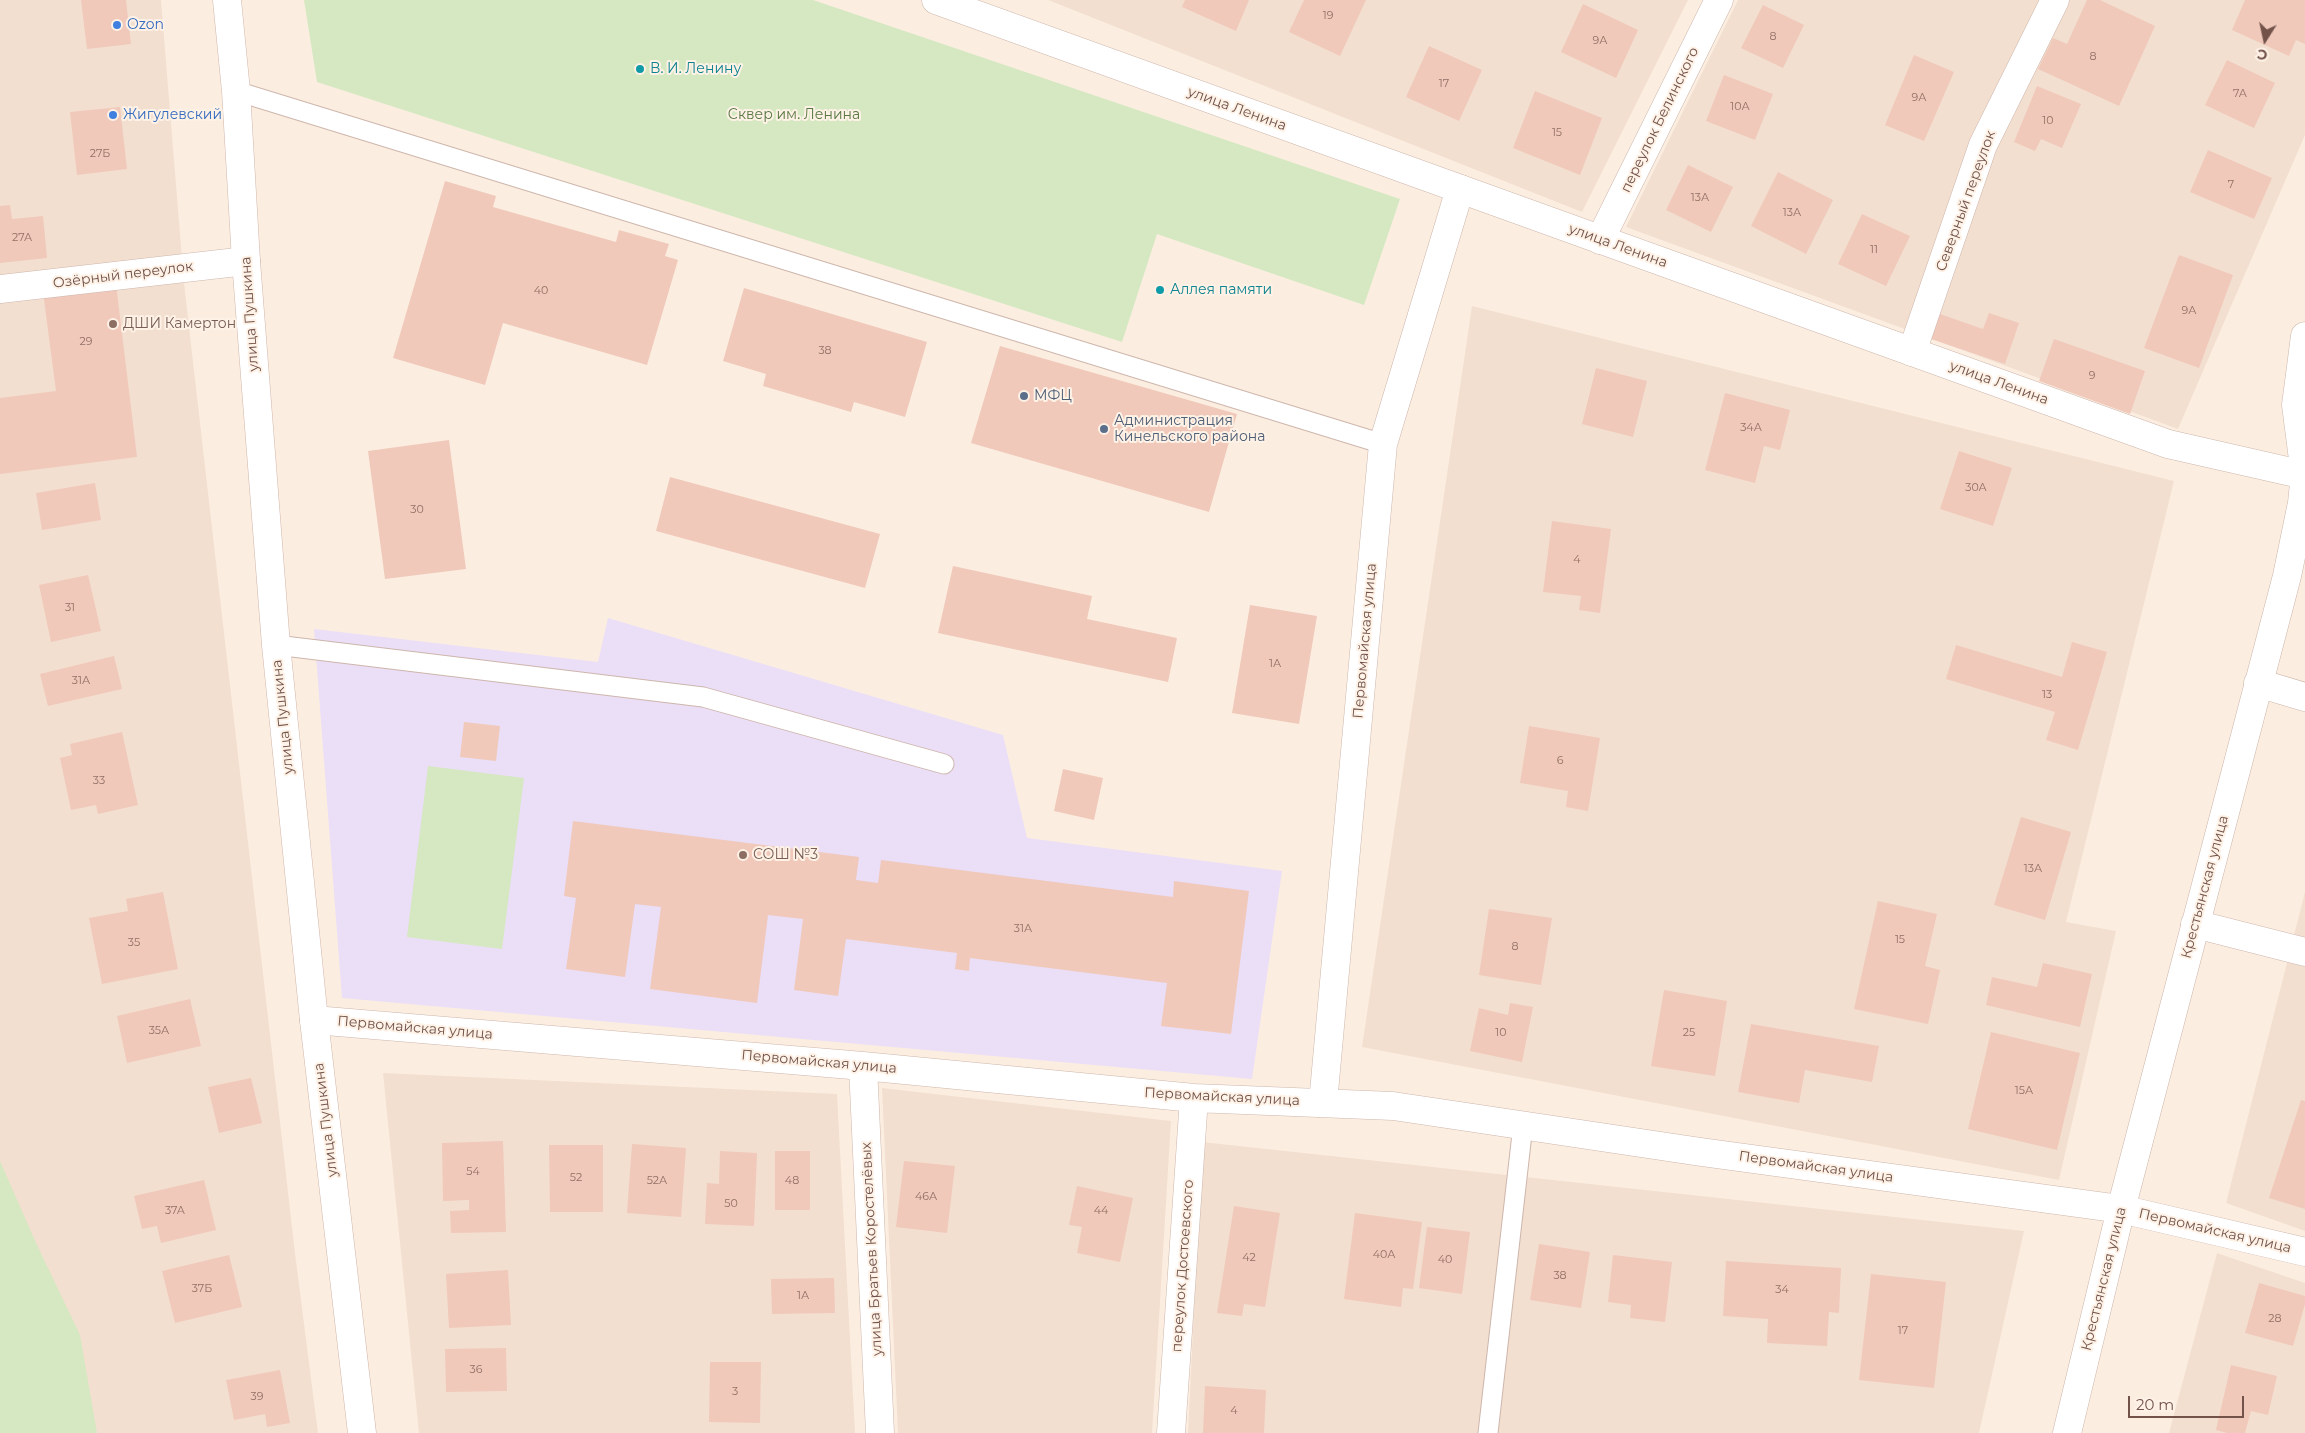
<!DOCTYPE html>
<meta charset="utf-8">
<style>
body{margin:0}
#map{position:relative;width:2305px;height:1433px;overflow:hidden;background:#fbeee1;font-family:Montserrat,sans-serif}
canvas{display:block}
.north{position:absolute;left:2240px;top:15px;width:50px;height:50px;-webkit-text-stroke:4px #fef2e7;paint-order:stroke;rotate:190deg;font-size:14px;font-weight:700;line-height:20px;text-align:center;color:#725249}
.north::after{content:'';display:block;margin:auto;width:18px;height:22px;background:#725249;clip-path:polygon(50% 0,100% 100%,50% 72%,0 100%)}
.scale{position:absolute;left:2128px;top:1396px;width:116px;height:22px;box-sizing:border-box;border:2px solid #725249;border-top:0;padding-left:6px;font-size:15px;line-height:18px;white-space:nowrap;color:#725249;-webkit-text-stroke:4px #fef2e7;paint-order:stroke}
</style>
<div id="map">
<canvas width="2305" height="1433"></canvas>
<div class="north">С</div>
<div class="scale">20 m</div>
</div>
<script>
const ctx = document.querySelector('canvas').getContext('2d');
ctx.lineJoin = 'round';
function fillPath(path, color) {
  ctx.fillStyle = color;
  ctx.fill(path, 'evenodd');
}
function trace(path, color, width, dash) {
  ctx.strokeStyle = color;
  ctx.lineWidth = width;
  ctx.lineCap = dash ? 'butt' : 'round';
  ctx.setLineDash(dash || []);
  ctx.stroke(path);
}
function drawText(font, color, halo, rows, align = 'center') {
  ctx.font = font + ' Montserrat,sans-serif';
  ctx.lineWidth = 4;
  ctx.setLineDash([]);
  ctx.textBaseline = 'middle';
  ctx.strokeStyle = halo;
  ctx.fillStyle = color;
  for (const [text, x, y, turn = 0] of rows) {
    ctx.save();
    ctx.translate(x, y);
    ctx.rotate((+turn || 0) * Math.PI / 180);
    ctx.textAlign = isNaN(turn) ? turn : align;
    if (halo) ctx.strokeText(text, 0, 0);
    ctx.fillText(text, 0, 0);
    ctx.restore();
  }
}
fillPath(new Path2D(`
 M 0,0 L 161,0 L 184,283 L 295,1253 L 318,1433 L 0,1433 Z
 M 1048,0 L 1688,0 L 1582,212 Z
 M 1738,0 L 2305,0 L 2305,135 L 2178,429 L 1626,227 Z
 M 1472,306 L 2174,481 L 2066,922 L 2116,931 L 2059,1180 L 1362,1047 Z
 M 2305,892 L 2305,1231 L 2226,1203 Z
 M 383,1073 L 837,1094 L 855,1433 L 419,1433 Z
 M 882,1088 L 1171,1121 L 1152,1433 L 898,1433 Z
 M 1202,1142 L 2024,1231 L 1979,1433 L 1188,1433 Z
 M 2217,1253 L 2305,1283 L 2305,1433 L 2169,1433 Z`), '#f3dfd0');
fillPath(new Path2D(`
 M 608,618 L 1003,735 L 1027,838 L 1282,871 L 1252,1079 L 342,998 L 314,629 L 598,662 Z`), '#ebdef7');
fillPath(new Path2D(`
 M 304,0 L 813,0 L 1400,199 L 1364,305 L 1157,234 L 1122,342 L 317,82 Z
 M 428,766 L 524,778 L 502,949 L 407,937 Z
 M 0,1161 L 36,1243 L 80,1335 L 97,1433 L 0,1433 Z`), '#d5e8c1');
fillPath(new Path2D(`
 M 81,0 L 126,0 L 131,44 L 87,49 Z
 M 1185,0 L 1249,0 L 1236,31 L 1182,7 Z
 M 1304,0 L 1366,0 L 1340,56 L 1289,32 Z
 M 2087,0 L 2100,0 L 2155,26 L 2119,106 L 2038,69 L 2053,38 L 2067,44 Z
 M 2245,0 L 2305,0 L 2305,44 L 2296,40 L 2289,56 L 2232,30 Z
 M 1583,4 L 1638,30 L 1616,78 L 1561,52 Z
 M 1763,5 L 1804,25 L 1783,68 L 1741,48 Z
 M 1429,46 L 1482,70 L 1459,121 L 1406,97 Z
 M 1914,55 L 1954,72 L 1924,141 L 1885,125 Z
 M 2227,60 L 2275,83 L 2254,128 L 2205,105 Z
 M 1724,75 L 1773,94 L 1755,140 L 1706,121 Z
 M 2037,86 L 2081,104 L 2062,148 L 2041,139 L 2035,151 L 2014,142 Z
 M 1535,91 L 1602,118 L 1580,175 L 1513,148 Z
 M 120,107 L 127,169 L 77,175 L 70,112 Z
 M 2208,150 L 2272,178 L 2254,219 L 2190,192 Z
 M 1688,165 L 1733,187 L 1711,232 L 1666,210 Z
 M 1778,172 L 1833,200 L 1806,254 L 1751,226 Z
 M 445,181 L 496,196 L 493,207 L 616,242 L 619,230 L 669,244 L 665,256 L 678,260 L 647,365 L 503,323 L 485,385 L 393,358 Z
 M 10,205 L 12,219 L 43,216 L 47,258 L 0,263 L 0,206 Z
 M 1862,214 L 1910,236 L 1886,286 L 1838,264 Z
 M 2179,255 L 2233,275 L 2199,368 L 2144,348 Z
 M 116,284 L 137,457 L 0,474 L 0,398 L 56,391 L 43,292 Z
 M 744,288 L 927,342 L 905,417 L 854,402 L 851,412 L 763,386 L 766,374 L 723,361 Z
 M 1989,313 L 2019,323 L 2005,364 L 1931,339 L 1940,314 L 1983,329 Z
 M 2054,339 L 2145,371 L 2130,414 L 2039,381 Z
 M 1000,346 L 1237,414 L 1209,512 L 971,443 Z
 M 1596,368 L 1647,381 L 1633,437 L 1582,424 Z
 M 1725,393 L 1790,410 L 1780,450 L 1764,446 L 1755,483 L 1705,470 Z
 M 449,440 L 466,569 L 385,579 L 368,451 Z
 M 1959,451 L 2012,468 L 1993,526 L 1940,509 Z
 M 670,477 L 880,534 L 865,588 L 656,531 Z
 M 95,483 L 101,520 L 42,530 L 36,493 Z
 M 1552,521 L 1611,529 L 1600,613 L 1579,610 L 1581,596 L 1543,592 Z
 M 953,566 L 1092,596 L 1087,619 L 1177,638 L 1168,682 L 938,633 Z
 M 88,575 L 101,631 L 51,642 L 39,585 Z
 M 1250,605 L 1317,616 L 1299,724 L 1232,713 Z
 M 2072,642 L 2107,652 L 2078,750 L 2046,740 L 2055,712 L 1946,679 L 1956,645 L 2062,677 Z
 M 114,656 L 122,689 L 48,706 L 40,674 Z
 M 464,722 L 500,726 L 496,761 L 460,757 Z
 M 1529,726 L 1600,738 L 1588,811 L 1566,807 L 1568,791 L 1520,783 Z
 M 122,732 L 138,805 L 98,814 L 96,805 L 71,810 L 60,758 L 72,755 L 70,744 Z
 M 1063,769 L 1103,778 L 1094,820 L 1054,811 Z
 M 2021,817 L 2071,832 L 2045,920 L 1994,905 Z
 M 573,821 L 859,857 L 856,880 L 878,883 L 881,860 L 1173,897 L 1174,881 L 1249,891 L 1231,1034 L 1161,1026 L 1167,983 L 970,958 L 969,971 L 955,969 L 957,953 L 846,939 L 838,996 L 794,990 L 803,919 L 768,915 L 757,1003 L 650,989 L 661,907 L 635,904 L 625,977 L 566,969 L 576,898 L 564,896 Z
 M 163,892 L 178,969 L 102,984 L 89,918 L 128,911 L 126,899 Z
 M 1878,901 L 1937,914 L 1925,966 L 1940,970 L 1928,1024 L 1854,1009 Z
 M 1489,909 L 1552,918 L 1541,985 L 1479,975 Z
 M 2043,963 L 2092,974 L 2080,1027 L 1986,1005 L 1992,977 L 2037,987 Z
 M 1664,990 L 1727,1001 L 1715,1076 L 1651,1066 Z
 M 190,999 L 201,1046 L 127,1063 L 117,1016 Z
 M 1510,1003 L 1533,1007 L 1522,1062 L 1470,1051 L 1479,1008 L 1508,1015 Z
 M 1751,1024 L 1879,1046 L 1872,1082 L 1805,1070 L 1799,1103 L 1738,1092 Z
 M 1991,1032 L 2080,1053 L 2057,1150 L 1968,1129 Z
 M 251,1078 L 262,1123 L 219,1133 L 208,1087 Z
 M 2301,1100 L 2305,1101 L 2305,1209 L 2269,1198 Z
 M 503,1141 L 506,1232 L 451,1233 L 450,1211 L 469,1210 L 469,1200 L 443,1201 L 442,1143 Z
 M 632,1144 L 686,1148 L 681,1217 L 627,1213 Z
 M 549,1145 L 603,1145 L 603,1212 L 550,1212 Z
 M 720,1151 L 757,1153 L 754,1226 L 705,1224 L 707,1183 L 719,1184 Z
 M 775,1151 L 810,1151 L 810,1210 L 775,1210 Z
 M 904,1161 L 955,1166 L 947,1233 L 896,1227 Z
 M 204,1180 L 216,1230 L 161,1243 L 157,1226 L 142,1229 L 134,1196 Z
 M 1077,1186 L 1133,1198 L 1120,1262 L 1077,1253 L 1082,1227 L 1069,1225 Z
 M 1234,1206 L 1280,1213 L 1265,1307 L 1244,1304 L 1242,1316 L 1217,1313 Z
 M 1355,1213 L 1422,1222 L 1413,1289 L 1403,1288 L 1401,1307 L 1344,1299 Z
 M 1427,1227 L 1470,1232 L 1462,1294 L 1419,1288 Z
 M 1539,1244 L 1590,1252 L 1581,1308 L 1530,1300 Z
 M 229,1255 L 242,1307 L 175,1323 L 162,1271 Z
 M 1613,1255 L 1672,1262 L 1665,1322 L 1630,1318 L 1631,1305 L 1608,1302 Z
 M 1726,1261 L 1841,1268 L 1839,1313 L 1829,1312 L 1827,1346 L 1767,1343 L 1768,1319 L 1723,1316 Z
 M 508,1270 L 511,1325 L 449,1328 L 446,1274 Z
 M 1871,1274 L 1946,1282 L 1934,1388 L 1859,1380 Z
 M 834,1278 L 835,1313 L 772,1314 L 771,1279 Z
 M 2259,1283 L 2305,1296 L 2305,1304 L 2293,1346 L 2245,1333 Z
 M 506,1348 L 507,1391 L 446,1392 L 445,1349 Z
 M 710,1362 L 761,1362 L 760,1423 L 709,1422 Z
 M 2231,1365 L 2277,1376 L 2268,1415 L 2251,1411 L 2245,1433 L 2227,1433 L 2216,1430 Z
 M 280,1370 L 290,1423 L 267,1427 L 265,1414 L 234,1420 L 226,1380 Z
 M 1205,1386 L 1266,1390 L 1264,1433 L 1203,1433 Z`), '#f0c9ba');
const service = new Path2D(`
 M 236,91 L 1383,444
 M 276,645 L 703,697 L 944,764
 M 1488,1433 L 1523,1125`);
const minor = new Path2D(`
 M 1600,240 L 1719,0
 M 0,289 L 246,261
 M 1912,352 L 1983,145 L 2055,0
 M 2305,475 L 2296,405 L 2305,336
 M 2258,683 L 2305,697
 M 2195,924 L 2305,952
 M 314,1020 L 863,1066 L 1194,1098 L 1393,1106 L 1701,1152 L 2121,1209 L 2305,1252
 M 863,1066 L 880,1433
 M 1323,1103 L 1383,444 L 1460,189
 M 1171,1433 L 1194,1098`);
const tertiary = new Path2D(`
 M 936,0 L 2168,444 L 2305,475
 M 2067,1433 L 2121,1209 L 2287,576 L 2302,503 L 2305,474`);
const secondary = new Path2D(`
 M 227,0 L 236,91 L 246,261 L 276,645 L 314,1020 L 362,1433`);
trace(service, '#ceb6ac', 21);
trace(minor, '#ceb6ac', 29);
trace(tertiary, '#ceb6ac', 29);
trace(secondary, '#d1b5a9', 29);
trace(service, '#fff', 19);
trace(minor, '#fff', 28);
trace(tertiary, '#fff', 28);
trace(secondary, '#fff', 28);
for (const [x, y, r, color] of [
 [117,25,5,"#3f7fe0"],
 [640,69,5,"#0f9aa8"],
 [113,115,5,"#3f7fe0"],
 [1160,290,5,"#0f9aa8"],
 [113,324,5,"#8d6e63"],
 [1024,396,5,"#5c6f8a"],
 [1104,429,5,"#5c6f8a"],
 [743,855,5,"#8d6e63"]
]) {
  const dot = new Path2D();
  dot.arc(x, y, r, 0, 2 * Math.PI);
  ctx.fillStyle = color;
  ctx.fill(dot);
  trace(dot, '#fef2e7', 2);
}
drawText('11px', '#927065', null, [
 ["19",1328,16],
 ["8",1773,37],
 ["9А",1600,41],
 ["8",2093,57],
 ["17",1444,84],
 ["7А",2240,94],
 ["9А",1919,98],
 ["10А",1740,107],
 ["10",2048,121],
 ["15",1557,133],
 ["27Б",100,154],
 ["7",2231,185],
 ["13А",1700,198],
 ["13А",1792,213],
 ["27А",22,238],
 ["11",1874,250],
 ["40",541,291],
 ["9А",2189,311],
 ["29",86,342],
 ["38",825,351],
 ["9",2092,376],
 ["34А",1751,428],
 ["30А",1976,488],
 ["30",417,510],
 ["4",1577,560],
 ["31",70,608],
 ["1А",1275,664],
 ["31А",81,681],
 ["13",2047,695],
 ["6",1560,761],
 ["33",99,781],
 ["13А",2033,869],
 ["31А",1023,929],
 ["15",1900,940],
 ["35",134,943],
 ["8",1515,947],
 ["35А",159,1031],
 ["10",1501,1033],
 ["25",1689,1033],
 ["15А",2024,1091],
 ["54",473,1172],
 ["52",576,1178],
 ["52А",657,1181],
 ["48",792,1181],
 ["46А",926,1197],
 ["50",731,1204],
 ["37А",175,1211],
 ["44",1101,1211],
 ["40А",1384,1255],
 ["42",1249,1258],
 ["40",1445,1260],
 ["38",1560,1276],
 ["37Б",202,1289],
 ["34",1782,1290],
 ["1А",803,1296],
 ["28",2275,1319],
 ["17",1903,1331],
 ["36",476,1370],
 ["3",735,1392],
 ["39",257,1397],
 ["4",1234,1411]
]);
drawText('14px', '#366cbe', '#fef2e7', [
 ["Ozon",127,25],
 ["Жигулевский",123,115]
], 'left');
drawText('14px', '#0d838f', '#fef2e7', [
 ["В. И. Ленину",650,69],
 ["Аллея памяти",1170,290]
], 'left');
drawText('14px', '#725249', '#fef2e7', [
 ["улица Ленина",1237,109,20],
 ["переулок Белинского",1660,120,-64],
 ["Северный переулок",1966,201,-70],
 ["улица Ленина",1618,246,20],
 ["Озёрный переулок",123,275,-7],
 ["улица Пушкина",250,314,-94],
 ["улица Ленина",1999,383,20],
 ["Первомайская улица",1365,641,-85],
 ["улица Пушкина",283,717,-96],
 ["Крестьянская улица",2205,887,-75],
 ["Первомайская улица",415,1028,5],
 ["Первомайская улица",819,1062,5],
 ["Первомайская улица",1222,1097,3],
 ["улица Пушкина",326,1120,-97],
 ["Первомайская улица",1816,1167,8],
 ["Первомайская улица",2215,1231,13],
 ["улица Братьев Коростелёвых",872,1249,-93],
 ["переулок Достоевского",1183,1266,-86],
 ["Крестьянская улица",2104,1279,-76]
]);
drawText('14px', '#587842', '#fef2e7', [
 ["Сквер им. Ленина",794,115]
]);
drawText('14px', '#785e54', '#fef2e7', [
 ["ДШИ Камертон",123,324],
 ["СОШ №3",753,855]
], 'left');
drawText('14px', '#4e5e75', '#fef2e7', [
 ["МФЦ",1034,396],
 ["Администрация",1114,421],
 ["Кинельского района",1114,437]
], 'left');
</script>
